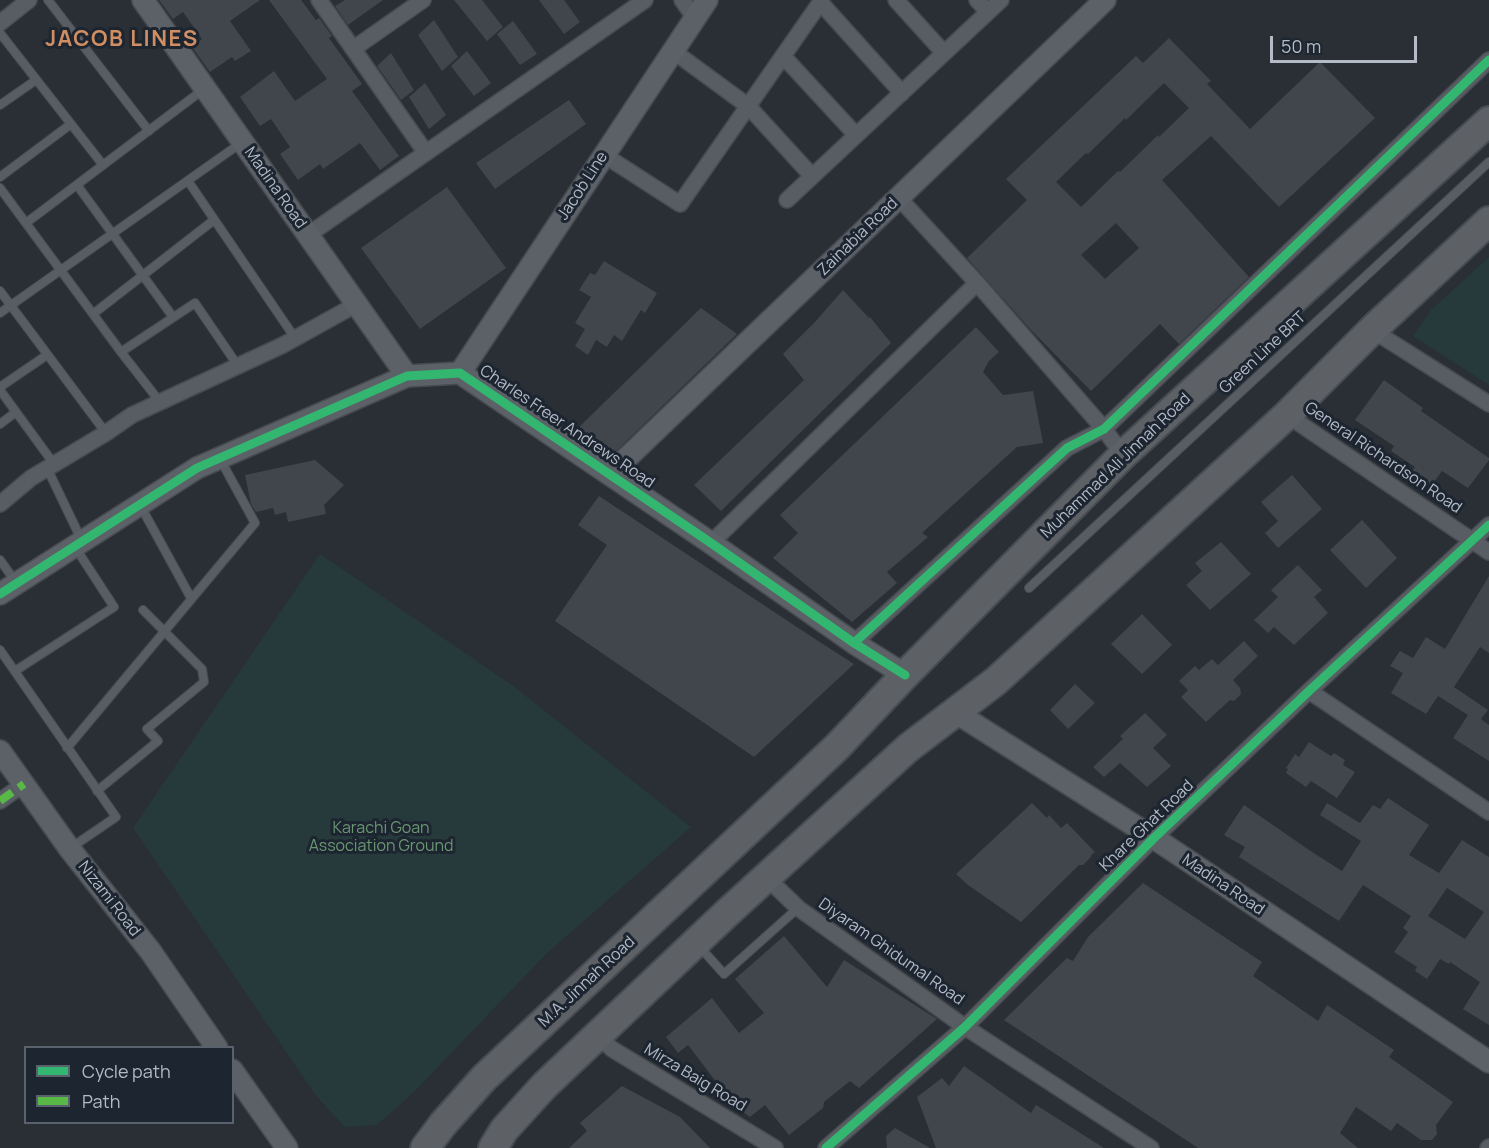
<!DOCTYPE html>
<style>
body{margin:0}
#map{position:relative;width:1489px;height:1148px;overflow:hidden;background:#292f35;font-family:Manrope,sans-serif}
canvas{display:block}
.legend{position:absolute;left:24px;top:1046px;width:210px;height:78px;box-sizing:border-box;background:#1c2530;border:2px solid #58616c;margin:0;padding:8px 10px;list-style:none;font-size:18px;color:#b2bbc7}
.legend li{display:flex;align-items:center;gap:12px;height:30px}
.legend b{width:30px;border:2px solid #58616c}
.scale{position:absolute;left:1270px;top:36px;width:147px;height:27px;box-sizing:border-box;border:3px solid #b2bbc7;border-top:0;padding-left:8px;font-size:18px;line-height:21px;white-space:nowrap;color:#b2bbc7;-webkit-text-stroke:4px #1c2530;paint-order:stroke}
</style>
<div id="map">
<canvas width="1489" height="1148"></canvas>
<ul class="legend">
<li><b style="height:8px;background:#33b770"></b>Cycle path</li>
<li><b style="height:8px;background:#58b947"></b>Path</li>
</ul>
<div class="scale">50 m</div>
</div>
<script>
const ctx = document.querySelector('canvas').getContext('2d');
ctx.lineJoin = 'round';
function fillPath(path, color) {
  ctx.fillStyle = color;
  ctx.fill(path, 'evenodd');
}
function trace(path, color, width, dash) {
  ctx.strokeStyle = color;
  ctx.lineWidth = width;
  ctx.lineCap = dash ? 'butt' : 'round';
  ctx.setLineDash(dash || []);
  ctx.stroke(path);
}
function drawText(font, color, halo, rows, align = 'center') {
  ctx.font = font + ' Manrope,sans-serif';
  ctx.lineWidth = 6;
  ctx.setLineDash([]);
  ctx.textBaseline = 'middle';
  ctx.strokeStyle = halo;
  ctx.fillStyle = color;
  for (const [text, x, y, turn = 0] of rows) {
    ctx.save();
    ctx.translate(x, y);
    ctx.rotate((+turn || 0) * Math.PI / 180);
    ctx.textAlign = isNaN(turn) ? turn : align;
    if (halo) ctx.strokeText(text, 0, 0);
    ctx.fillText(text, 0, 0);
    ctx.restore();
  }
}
fillPath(new Path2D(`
 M 1489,257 L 1489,385 L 1413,336 L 1431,310 Z
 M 320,554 L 512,685 L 691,827 L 545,955 L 414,1092 L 377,1125 L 345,1127 L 317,1097 L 133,828 Z`), '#26393b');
fillPath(new Path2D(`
 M 159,0 L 260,0 L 230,21 L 251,51 L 235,61 L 232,57 L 210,72 L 192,47 L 202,39 L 183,12 L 173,19 Z
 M 269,0 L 301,0 L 316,20 L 319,18 L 332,36 L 329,38 L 362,84 L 352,91 L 399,156 L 380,170 L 360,143 L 323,169 L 320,164 L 298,180 L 280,154 L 290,147 L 271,119 L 260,126 L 240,97 L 274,71 L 295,101 L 327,79 Z
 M 345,0 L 383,0 L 348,25 L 335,6 Z
 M 454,0 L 482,0 L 503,27 L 487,41 Z
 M 539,0 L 564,0 L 580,22 L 564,34 Z
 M 434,20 L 458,57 L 442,71 L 418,35 Z
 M 513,21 L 537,54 L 520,65 L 497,34 Z
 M 1169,38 L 1211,81 L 1207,84 L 1250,129 L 1320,62 L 1375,118 L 1279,207 L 1211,136 L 1162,180 L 1249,277 L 1179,344 L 1160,324 L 1091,391 L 1030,329 L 967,258 L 1027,200 L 1006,179 L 1136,56 L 1143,63 ZM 1164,83 L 1189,108 L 1159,137 L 1158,135 L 1120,172 L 1118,171 L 1081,207 L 1056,182 L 1086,153 L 1088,154 L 1125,118 L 1126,120 ZM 1116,223 L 1139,248 L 1105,279 L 1081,255 Z
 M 467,51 L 491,83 L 474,96 L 451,66 Z
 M 391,53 L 414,90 L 401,100 L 377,66 Z
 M 425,83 L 446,115 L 429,129 L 409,97 Z
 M 569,100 L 586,124 L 495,189 L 476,163 Z
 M 447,187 L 506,268 L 420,329 L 361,248 Z
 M 604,261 L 657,293 L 645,313 L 641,310 L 622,341 L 614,335 L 607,347 L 596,340 L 588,355 L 575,346 L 585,329 L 575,323 L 591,297 L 579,290 L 590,273 L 595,275 Z
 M 843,290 L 869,318 L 870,317 L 891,343 L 721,511 L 694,485 L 804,380 L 783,354 L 815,322 Z
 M 701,308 L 737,334 L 609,458 L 575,431 Z
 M 976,327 L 999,352 L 989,361 L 983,372 L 1003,395 L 1033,391 L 1043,443 L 1017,447 L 922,533 L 928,537 L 887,572 L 897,583 L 852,622 L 773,558 L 798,533 L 780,515 Z
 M 1384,380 L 1423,408 L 1421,411 L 1489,458 L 1489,460 L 1468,488 L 1442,471 L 1429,489 L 1409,476 L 1415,467 L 1391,451 L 1394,446 L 1355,420 Z
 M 315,460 L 344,485 L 324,505 L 326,514 L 288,522 L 286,512 L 275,515 L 273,508 L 256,512 L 251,504 L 245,475 Z
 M 1292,475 L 1322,509 L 1278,548 L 1265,533 L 1278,521 L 1261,502 Z
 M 599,496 L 812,637 L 854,664 L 754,757 L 555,621 L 607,545 L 578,525 Z
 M 1362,520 L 1397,558 L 1366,588 L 1330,550 Z
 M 1221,542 L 1251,574 L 1210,610 L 1186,585 L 1202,571 L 1195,563 Z
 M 1298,565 L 1322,590 L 1314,597 L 1328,613 L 1294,645 L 1274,627 L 1268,633 L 1254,620 L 1278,597 L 1271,590 Z
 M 1489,576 L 1489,653 L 1480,647 L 1454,687 L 1488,710 L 1481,719 L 1489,725 L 1489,761 L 1453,738 L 1468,715 L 1438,696 L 1426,714 L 1391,693 L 1403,673 L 1390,666 L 1400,651 L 1413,658 L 1426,637 L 1445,649 Z
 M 1142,614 L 1172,645 L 1142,674 L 1111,644 Z
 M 1244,641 L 1258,656 L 1233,680 L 1240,688 L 1241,694 L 1234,701 L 1230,700 L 1206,722 L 1181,697 L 1188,690 L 1179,681 L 1195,666 L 1199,670 L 1212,659 L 1218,665 Z
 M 1075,684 L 1095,703 L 1068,729 L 1050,710 Z
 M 1145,713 L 1167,735 L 1153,748 L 1171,766 L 1147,787 L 1120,763 L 1104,777 L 1093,767 L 1123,739 L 1120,736 Z
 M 1309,742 L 1331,756 L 1334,753 L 1345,760 L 1343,765 L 1355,772 L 1337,798 L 1311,781 L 1306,787 L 1286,773 L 1288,769 L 1286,768 L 1295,754 L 1299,757 Z
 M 1388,798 L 1429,825 L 1409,855 L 1439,873 L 1462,840 L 1489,857 L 1489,1025 L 1463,1009 L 1480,982 L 1450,962 L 1449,964 L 1440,959 L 1427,979 L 1415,971 L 1417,967 L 1394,952 L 1408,932 L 1403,928 L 1411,916 L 1363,885 L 1339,921 L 1239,857 L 1245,847 L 1224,835 L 1244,805 L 1312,852 L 1342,871 L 1361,841 L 1320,815 L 1327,803 L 1360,823 L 1373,805 L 1380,809 ZM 1447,888 L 1484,912 L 1465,939 L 1428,916 Z
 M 1032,803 L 1047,818 L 1049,815 L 1061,828 L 1067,823 L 1095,852 L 1091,855 L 1091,857 L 1083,865 L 1079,865 L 1021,922 L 968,885 L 956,874 Z
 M 1143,883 L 1262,962 L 1253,976 L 1318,1021 L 1327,1005 L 1394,1050 L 1389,1057 L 1453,1102 L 1436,1125 L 1437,1134 L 1432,1140 L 1421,1140 L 1397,1123 L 1391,1131 L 1356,1107 L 1340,1133 L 1358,1148 L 1198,1148 L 1004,1020 L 1067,958 L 1073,961 L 1088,937 Z
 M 784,936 L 827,987 L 844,960 L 937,1019 L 859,1088 L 850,1081 L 824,1102 L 823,1108 L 789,1135 L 765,1105 L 750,1117 L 720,1095 L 724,1092 L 688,1045 L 678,1053 L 666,1037 L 712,998 L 739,1033 L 764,1013 L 735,979 Z
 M 964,1066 L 1031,1113 L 1036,1105 L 1104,1148 L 936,1148 L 917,1097 L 942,1078 L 949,1086 Z
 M 622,1086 L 680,1117 L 710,1148 L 569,1148 L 587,1131 L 580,1123 Z
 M 895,1128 L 930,1148 L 887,1148 L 886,1136 Z`), '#41464c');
const lane = new Path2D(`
 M 48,0 L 149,131
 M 0,33 L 103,165
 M 0,105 L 36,80
 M 0,177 L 71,124
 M 188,181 L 295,338
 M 77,185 L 173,317
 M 0,188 L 121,352 L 160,402
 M 26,223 L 204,89
 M 0,291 L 106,433
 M 0,313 L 241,143
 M 93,314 L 214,220
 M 121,352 L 195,303 L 238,366
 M 0,387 L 47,355
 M 0,390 L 54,464
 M 0,424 L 16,412
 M 47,468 L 82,541
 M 140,505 L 191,598
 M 0,560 L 15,581
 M 1029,588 L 1489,162
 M 0,650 L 116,817 L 72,847
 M 15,671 L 114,607 L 75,547
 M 67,748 L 255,523 L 220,459
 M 97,791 L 158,741 L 147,729 L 204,682 L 202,669 L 143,610
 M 699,946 L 724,974 L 798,908`);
const street = new Path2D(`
 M 319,0 L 426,153
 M 682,0 L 694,17
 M 896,0 L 944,53
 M 977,0 L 988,12
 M 820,2 L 902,93
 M 0,23 L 29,0
 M 353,49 L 423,0
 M 673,51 L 748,106 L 812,176
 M 783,56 L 856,135
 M 604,155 L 680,204 L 822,0
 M 899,198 L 977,283 L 1104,429 L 1123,455
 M 787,200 L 1001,0
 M 308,235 L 645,0
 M 1372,330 L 1489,404
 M 1287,415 L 1489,552
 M 0,504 L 31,478 L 106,433 L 132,415 L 283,345 L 357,304
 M 711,543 L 977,283
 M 854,643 L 1067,448 L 1104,429 L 1489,60
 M 1309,691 L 1489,812
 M 0,801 L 24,784
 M 766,877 L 798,908 L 965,1027 L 1151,1148
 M 598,1036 L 612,1049 L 775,1148
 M 826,1148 L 965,1027 L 1154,838 L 1309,691 L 1489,525
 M 1488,1148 L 1489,1147`);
const secondary = new Path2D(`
 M 143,0 L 407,376
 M 460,373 L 707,0
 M 610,474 L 1105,0
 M 0,594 L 197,468 L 407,376 L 460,373 L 711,543 L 854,643 L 905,675
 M 955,712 L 1154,838 L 1489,1062
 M 0,751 L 69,848 L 151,952 L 217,1048
 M 232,1070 L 287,1148`);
const highway = new Path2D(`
 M 425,1148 L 443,1124 L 484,1078 L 837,747 L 905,675 L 1123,455 L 1489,121
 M 493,1148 L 504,1130 L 544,1086 L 727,913 L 908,748 L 996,681 L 1287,415 L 1372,330 L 1489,221`);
trace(lane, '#474b50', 10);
trace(street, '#474b50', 18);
trace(secondary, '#474b50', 24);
trace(highway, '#464b51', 32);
trace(lane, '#585d63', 8);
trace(street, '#585d63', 15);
trace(secondary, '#5c6168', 21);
trace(highway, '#5d6064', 28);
trace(new Path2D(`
 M 0,801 L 24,784`), '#58b947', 8, [15, 8]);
trace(new Path2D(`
 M 0,594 L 197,468 L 407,376 L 460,373 L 711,543 L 854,643 L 905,675
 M 854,643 L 1067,448 L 1104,429 L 1489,60
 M 826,1148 L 965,1027 L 1154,838 L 1309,691 L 1489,525`), '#33b770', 9);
drawText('16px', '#b2bbc7', '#1c2530', [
 ["Jacob Line",583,186,-57],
 ["Madina Road",275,188,55],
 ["Zainabia Road",858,237,-44],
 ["Green Line BRT",1263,353,-43],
 ["Charles Freer Andrews Road",567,427,34],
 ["General Richardson Road",1383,458,34],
 ["Muhammad Ali Jinnah Road",1116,466,-44],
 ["Khare Ghat Road",1147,826,-44],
 ["Madina Road",1223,885,34],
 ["Nizami Road",109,899,52],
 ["Diyaram Ghidumal Road",891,952,35],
 ["M.A. Jinnah Road",587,982,-43],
 ["Mirza Baig Road",695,1078,31]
]);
drawText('16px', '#6a9772', '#1c2530', [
 ["Karachi Goan",381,829],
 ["Association Ground",381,847]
]);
ctx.letterSpacing = '1.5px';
drawText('bold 22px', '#d18e63', '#1c2530', [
 ["JACOB LINES",122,40]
]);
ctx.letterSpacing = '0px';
</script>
